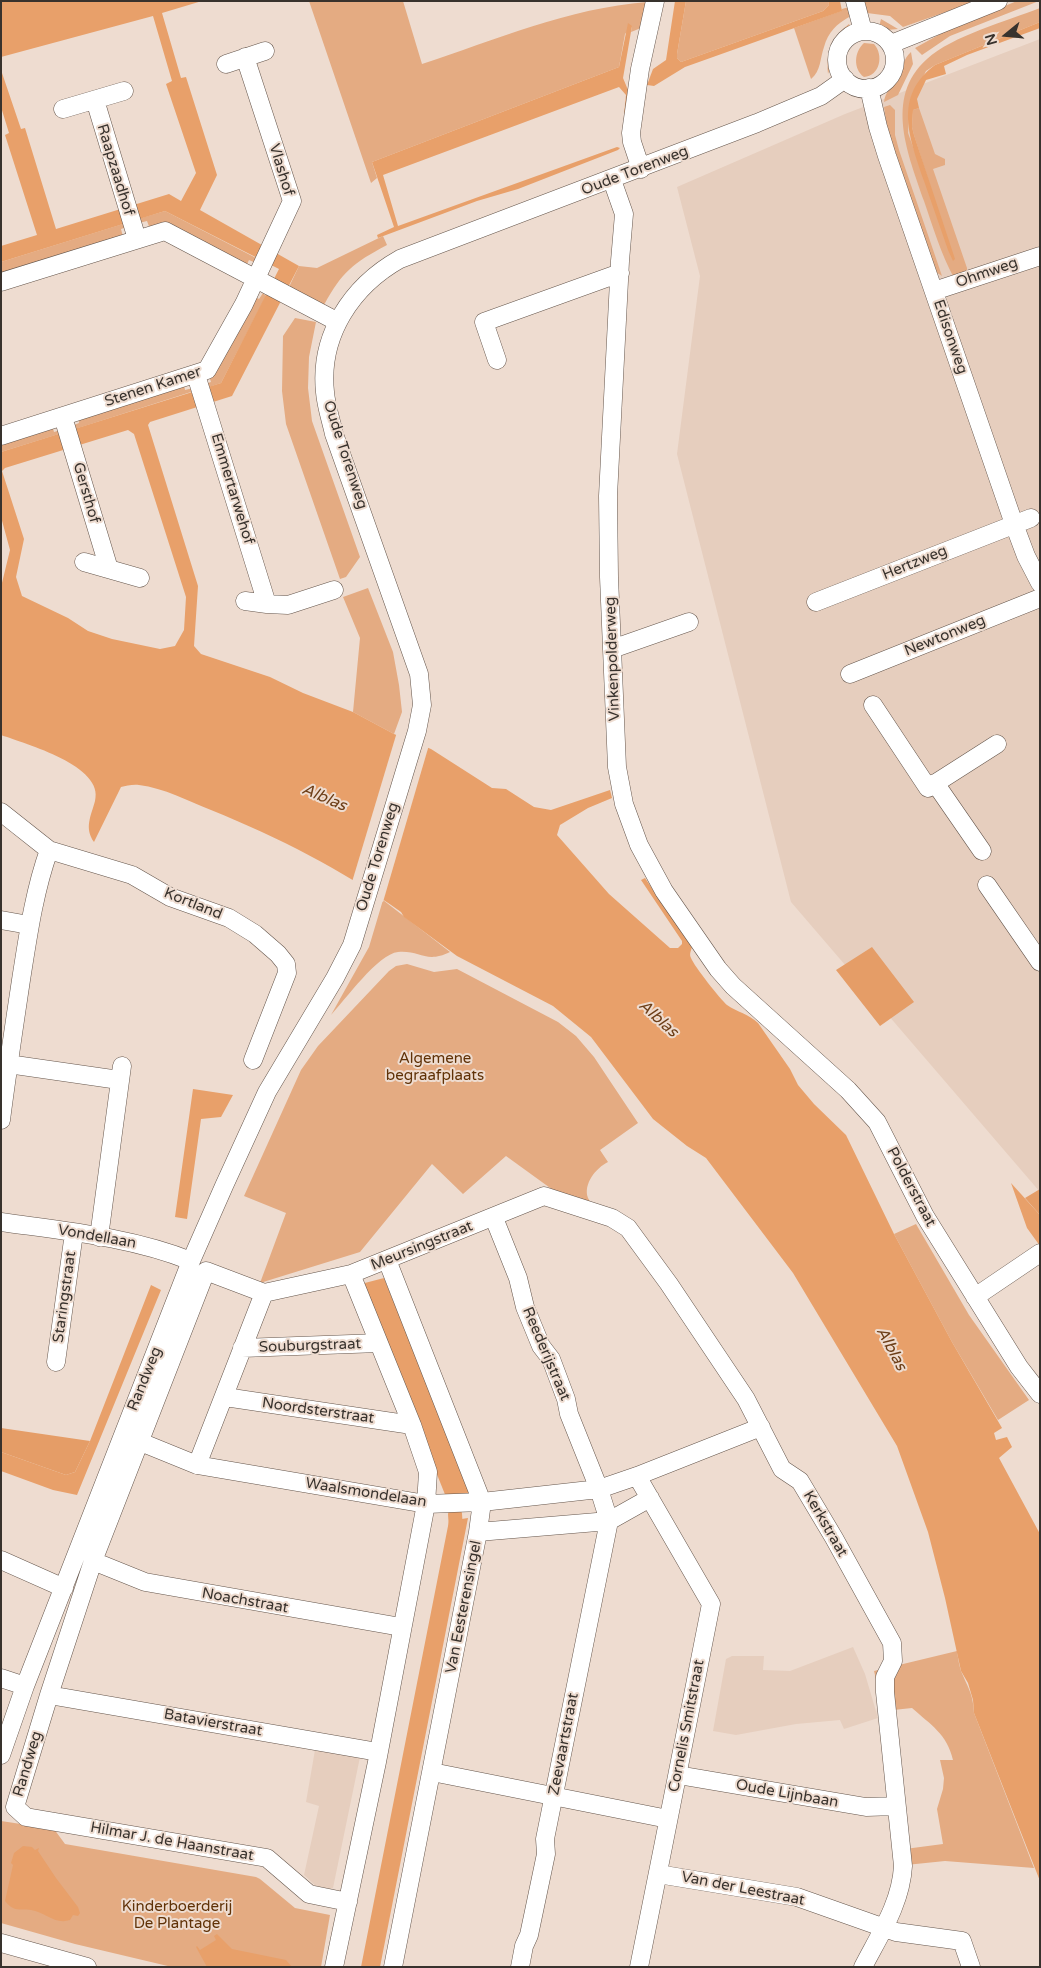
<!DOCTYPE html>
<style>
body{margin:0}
#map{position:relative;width:1041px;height:1968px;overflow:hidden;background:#eedcd0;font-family:"Varela Round",sans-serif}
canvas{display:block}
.frame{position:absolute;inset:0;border:2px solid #38322d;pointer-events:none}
.north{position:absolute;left:981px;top:10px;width:50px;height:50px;-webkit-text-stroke:4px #eedcd0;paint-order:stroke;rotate:253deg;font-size:14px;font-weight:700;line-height:20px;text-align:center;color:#38322d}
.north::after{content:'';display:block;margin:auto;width:18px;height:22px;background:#38322d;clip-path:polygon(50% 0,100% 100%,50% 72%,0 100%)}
</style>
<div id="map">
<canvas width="1041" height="1968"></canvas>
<div class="frame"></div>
<div class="north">N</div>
</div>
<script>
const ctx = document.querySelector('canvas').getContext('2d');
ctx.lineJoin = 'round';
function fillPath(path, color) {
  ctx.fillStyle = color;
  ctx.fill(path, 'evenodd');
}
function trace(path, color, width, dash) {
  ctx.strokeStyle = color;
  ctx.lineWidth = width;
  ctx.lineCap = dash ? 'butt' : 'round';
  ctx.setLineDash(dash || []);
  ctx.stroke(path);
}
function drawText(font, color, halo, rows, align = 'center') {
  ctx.font = font + ' "Varela Round",sans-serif';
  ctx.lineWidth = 4;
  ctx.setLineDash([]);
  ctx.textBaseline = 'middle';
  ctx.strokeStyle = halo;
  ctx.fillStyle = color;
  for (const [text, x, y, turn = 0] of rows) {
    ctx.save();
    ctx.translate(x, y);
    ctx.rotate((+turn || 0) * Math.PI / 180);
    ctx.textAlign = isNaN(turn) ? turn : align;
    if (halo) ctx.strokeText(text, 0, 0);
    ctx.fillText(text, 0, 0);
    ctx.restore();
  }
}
fillPath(new Path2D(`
 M 1040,39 L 1040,1192 L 791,902 L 677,454 L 700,276 L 677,187 L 845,114 Z
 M 853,1647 L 865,1674 L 878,1718 L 844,1729 L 840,1720 L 796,1724 L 736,1735 L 713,1731 L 726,1659 L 732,1656 L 764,1656 L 763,1670 L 790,1671 Z
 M 315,1750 L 360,1757 L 333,1888 L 331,1889 L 317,1887 L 304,1875 L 319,1806 L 306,1802 Z`), '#e6cebe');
fillPath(new Path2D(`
 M 309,1 L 403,1 L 422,64 C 495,40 569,8 647,2 L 641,28 L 631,32 L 632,26 L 625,34 L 619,67 L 372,162 L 377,178 L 371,183 Z
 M 686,1 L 828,1 L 829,5 L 823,11 L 681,62 L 677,58 L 677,54 Z
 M 864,1 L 870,2 L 977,1 L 903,27 L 890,16 L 867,13 Z
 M 1017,1 L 1039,1 L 950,36 L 922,55 L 915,48 L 951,28 Z
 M 849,7 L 849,17 C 837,24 828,32 824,47 C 820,58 821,71 811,79 L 794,28 L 841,11 L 842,9 Z
 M 1040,8 L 1040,22 L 935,65 L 926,71 L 909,107 L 908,133 L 954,261 L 914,135 L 912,127 L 913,110 L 919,108 L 935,154 L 945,159 L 945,165 L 933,169 L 967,268 L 967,271 L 954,278 C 941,254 933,227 924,201 C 909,156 883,98 927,59 C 952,36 1007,21 1040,8 Z
 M 881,19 L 898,29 L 887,30 L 879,27 Z
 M 849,24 L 851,28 C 827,43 836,53 828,74 C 826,53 832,37 849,24 Z
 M 864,43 L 874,44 C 884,55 880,76 864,77 C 853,69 854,52 864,43 Z
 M 911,52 L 913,64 L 898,95 L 884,102 C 885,91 893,87 898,77 C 903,68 903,59 911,52 Z
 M 890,105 L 895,110 L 895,135 L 899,150 L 942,276 L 933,270 L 888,133 L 884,107 Z
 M 165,211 L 258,259 L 256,263 L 249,260 L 246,266 L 150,229 L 147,221 L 139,223 L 138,219 Z
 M 126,223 L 127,227 L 121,229 L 123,237 L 1,275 L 1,262 Z
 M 383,236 L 387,245 C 353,263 342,272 324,305 L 289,287 L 299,266 L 317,268 Z
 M 263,293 L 266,296 L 221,383 L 206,388 L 205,384 L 211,382 L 210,379 L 254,296 L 259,299 Z
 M 295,318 L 316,322 L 309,357 L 308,388 L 312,421 L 360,557 L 346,577 L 340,579 L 286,424 L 282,391 L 283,336 Z
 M 184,384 L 185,390 L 193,388 L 194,391 L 75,429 L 74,425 L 79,423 L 78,418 Z
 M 52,425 L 54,432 L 61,430 L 62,433 L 1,452 L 1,442 Z
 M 368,588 L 393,652 L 399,685 L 402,712 L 394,734 L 353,712 L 360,638 L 343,597 Z
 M 383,900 L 450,952 C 426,964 420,950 398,952 C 378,954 345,1000 331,1015 L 369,947 Z
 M 407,964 L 434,972 L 457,969 L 558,1022 L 576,1036 L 594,1057 L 638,1123 L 600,1150 L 608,1162 C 596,1168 583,1184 588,1198 C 590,1202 593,1206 595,1209 L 564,1198 L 506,1156 L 463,1194 L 432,1164 L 360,1252 L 260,1283 L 286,1213 L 244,1196 L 301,1070 L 318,1046 L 389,971 L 396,966 Z
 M 916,1224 L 969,1315 L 1029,1400 L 998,1420 L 952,1342 L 894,1234 Z
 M 957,1651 C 958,1658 959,1665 961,1671 C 968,1688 973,1693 974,1713 L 1034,1868 L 945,1861 L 906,1865 L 905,1849 L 943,1844 L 937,1809 L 943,1789 L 944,1778 L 940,1760 L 953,1760 C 947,1734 931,1725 912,1708 L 884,1711 L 874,1671 Z
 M 1,1821 L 54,1829 L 65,1844 L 256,1877 L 260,1879 L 295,1908 L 330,1915 L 321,1967 L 172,1967 L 75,1944 L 1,1923 Z`), '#e4ab82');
fillPath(new Path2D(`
 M 872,947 L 914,1002 L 880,1026 L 836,970 Z
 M 1040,1189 L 1040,1215 L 1025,1198 Z
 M 1,1428 L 90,1441 L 75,1472 L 66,1475 L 1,1452 Z`), '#e59d67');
fillPath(new Path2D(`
 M 1,1 L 202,1 L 162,13 L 181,78 L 186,77 L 217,175 L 200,210 L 299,266 L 232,396 L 150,422 L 148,425 L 198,586 L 194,646 L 201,654 L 270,677 L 303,693 L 353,712 L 394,734 L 431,749 L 492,788 L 506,789 L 534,807 L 551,810 L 610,790 L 612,798 L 588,808 L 560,825 L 557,835 L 609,894 L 670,948 L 678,948 L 682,944 L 682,941 L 641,880 L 645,878 L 692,947 C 691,951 689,954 691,958 C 694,966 721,1000 727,1005 C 737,1012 749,1014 758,1023 L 790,1069 L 798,1085 L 814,1104 L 846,1135 L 894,1234 L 952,1342 L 1002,1428 L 994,1433 L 996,1440 L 1007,1437 L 1012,1447 L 999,1458 L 1040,1534 L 1040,1881 L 974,1713 L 973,1700 L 968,1683 L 961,1671 L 945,1598 L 928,1532 L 897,1446 L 793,1273 L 706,1158 L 687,1146 L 653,1119 L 591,1037 L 553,1006 L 457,956 L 404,917 L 401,912 C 341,869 280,838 211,810 C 188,801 164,788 139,785 C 133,784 126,786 121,787 L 94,842 C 84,828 91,816 95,801 C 105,766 26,744 1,735 L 1,587 L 10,550 L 1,517 L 1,452 L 221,383 L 279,269 L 165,211 L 1,262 L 1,246 L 37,235 L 5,135 L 9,133 L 1,107 L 1,70 L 21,129 L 25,128 L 56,229 L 169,194 L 181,201 L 196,173 L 166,84 L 172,81 L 153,16 L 1,57 ZM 128,430 L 134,434 L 186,597 L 184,630 L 175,646 L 160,649 L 112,639 L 88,631 L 68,618 L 22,596 L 16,577 L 24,539 L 2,471 L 5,468 Z
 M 675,1 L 686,1 L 677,54 L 677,58 L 681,62 L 823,11 L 829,5 L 828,1 L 840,1 L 842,11 L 685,67 L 654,86 L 647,85 L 653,69 L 666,60 Z
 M 1040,22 L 1040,28 L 967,55 L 944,66 L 946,74 L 926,80 L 917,99 L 919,108 L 913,110 L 912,127 L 914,135 L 955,259 L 953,261 L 948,250 C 940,227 932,204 924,181 C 910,139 892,97 935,65 Z
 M 628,23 L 632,26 L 623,78 L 628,90 L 626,114 L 624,114 L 626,95 L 619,87 L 383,175 L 398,226 L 617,147 L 620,148 L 618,150 L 518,189 L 477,201 L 378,238 L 377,235 L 394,227 L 372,162 L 619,67 Z
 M 193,1089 L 233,1095 L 221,1117 L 201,1119 L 187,1219 L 175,1217 Z
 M 1011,1183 L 1040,1215 L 1040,1246 L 1027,1228 Z
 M 384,1278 L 471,1493 L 446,1497 L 361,1284 Z
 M 151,1285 L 161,1290 L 77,1495 L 53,1490 L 1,1471 L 1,1452 L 66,1475 L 75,1472 L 90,1441 Z
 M 468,1518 L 380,1967 L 361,1967 L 449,1521 Z
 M 23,1846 L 32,1847 L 35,1850 L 39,1848 L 38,1851 L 56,1878 L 78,1907 L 80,1913 L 78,1916 L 73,1915 L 70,1920 C 55,1925 45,1912 31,1910 C 19,1908 15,1913 5,1901 L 13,1865 L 11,1863 L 14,1853 Z
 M 217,1934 L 232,1949 L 286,1960 L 292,1967 L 207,1967 L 196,1947 L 197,1946 L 200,1950 L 216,1940 L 214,1936 Z`), '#e8a06a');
fillPath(new Path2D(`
 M 397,732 L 429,745 L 383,902 L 352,882 Z`), '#eedcd0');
trace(new Path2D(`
 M 454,1539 L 456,1529 L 455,1514`), '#e8a06a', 14);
const minor = new Path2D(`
 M 855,1 L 863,31
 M837 60a29 29 0 1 1 58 0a29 29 0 1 1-58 0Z
 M 891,44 L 998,1
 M 226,64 L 265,51
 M 869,88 L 878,127 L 887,156 L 1014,524 L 1026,556 L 1040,583
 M 95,100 L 137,239
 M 63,109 L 124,91
 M 641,169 L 632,142 L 631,133 L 640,69 L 655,1
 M 612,180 L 624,214 L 620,261 L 608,496 L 609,577 L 617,767 L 624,804 L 639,845 L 664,891 L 718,969 L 733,986 L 848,1090 L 877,1122 L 925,1216 L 1019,1367 L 1040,1394
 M 1,282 L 165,231 L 338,322
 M 934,291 L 1040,256
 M 497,360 L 484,322 L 620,273
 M 196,375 L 267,604 L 288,605 L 334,590
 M 63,417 L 109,569
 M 1,436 L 207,370 L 244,304 L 292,201 L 245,57
 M 84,562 L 140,578
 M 245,601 L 267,604
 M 816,602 L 1031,518
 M 612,649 L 689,622
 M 850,674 L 1040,598
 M 873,705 L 928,788 L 997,744
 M 935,783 L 982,851
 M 1,812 L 49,850 L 132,875 L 170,897 L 229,918 L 255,934 L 278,954 L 286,964 L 287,973 L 253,1060
 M 987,885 L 1040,962
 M 1,920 L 29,925
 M 1,1063 L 112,1079
 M 1,1120 C 7,1073 14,1027 21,980 C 28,936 34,892 49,850
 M 494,1218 L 518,1278 L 525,1307 L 541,1346 L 551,1359 L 566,1399 L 569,1414 L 599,1489 L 609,1521 L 545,1839 L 546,1854 L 529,1935 L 524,1946 L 520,1967
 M 1,1222 C 65,1231 131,1237 191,1261
 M 99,1237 L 122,1066
 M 387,1260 L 482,1502 L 478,1532 L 393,1967
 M 975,1297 L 1040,1253
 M 242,1348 L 379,1343
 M 56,1362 L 74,1233
 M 225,1397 L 412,1425
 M 138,1441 L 197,1465 L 426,1504 L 482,1502 L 599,1489 L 637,1476 L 761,1427
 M 197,1465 L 264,1293
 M 637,1476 L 711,1604 C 688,1725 663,1846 639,1967
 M 478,1532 L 609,1521 L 650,1498
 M 1,1560 L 64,1588
 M 93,1561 L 145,1582 L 401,1627
 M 1,1678 L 25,1686
 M 49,1695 L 378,1752
 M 1,1755 L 25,1686 L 191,1261 L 224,1186 L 267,1092 L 335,978 L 352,945 L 417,731 L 422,705 L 419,674 L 334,434 C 331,420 326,406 325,392 C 319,335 352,286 400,259 L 757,123 L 821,96 L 845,79
 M 432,1772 L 668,1819
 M 678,1775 L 866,1807 L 896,1806
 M 658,1874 L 797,1897 L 896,1932 L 962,1941 L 971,1967
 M 348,1902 L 309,1894 L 267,1858 L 26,1817 L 15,1807 L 49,1695 L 93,1561 L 206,1271 L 264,1293 L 351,1274 L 544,1196 L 612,1218 L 628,1228 L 669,1284 L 746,1399 L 782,1469 L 800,1481 L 834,1538 L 892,1643 L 893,1661 L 885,1677 L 885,1692 L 903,1866 C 901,1903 880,1934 863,1967
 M 1,1943 L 87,1967
 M 334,1967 L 377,1762 L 426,1504 L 428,1472 L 412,1425 L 351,1274`);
trace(minor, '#65564c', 19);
trace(minor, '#fff', 18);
drawText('15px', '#38322d', '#eedcd0', [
 ["Raapzaadhof",115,170,73],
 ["Vlashof",281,170,73],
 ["Oude Torenweg",635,171,-21],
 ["Ohmweg",987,273,-19],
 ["Edisonweg",950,337,71],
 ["Stenen Kamer",153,387,-18],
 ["Oude Torenweg",345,455,72],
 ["Emmertarwehof",232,489,73],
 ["Gersthof",86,493,74],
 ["Hertzweg",915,563,-22],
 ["Newtonweg",945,636,-22],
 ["Vinkenpolderweg",613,659,-92],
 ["Oude Torenweg",378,857,-73],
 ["Kortland",193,904,22],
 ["Polderstraat",911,1187,62],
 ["Vondellaan",97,1237,10],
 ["Meursingstraat",422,1246,-22],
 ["Staringstraat",65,1297,-82],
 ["Souburgstraat",310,1346,-2],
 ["Reederijstraat",546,1354,67],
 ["Randweg",145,1379,-68],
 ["Noordsterstraat",318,1411,8],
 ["Waalsmondelaan",366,1493,9],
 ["Kerkstraat",825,1524,60],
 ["Noachstraat",245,1601,10],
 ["Van Eesterensingel",464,1607,-79],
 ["Batavierstraat",213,1723,10],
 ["Cornelis Smitstraat",687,1726,-79],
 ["Zeevaartstraat",564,1744,-79],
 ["Randweg",28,1764,-73],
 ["Oude Lijnbaan",787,1794,10],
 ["Hilmar J. de Haanstraat",172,1842,10],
 ["Van der Leestraat",743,1889,11]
]);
drawText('15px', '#603207', '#eedcd0', [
 ["Algemene",435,1059],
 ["begraafplaats",435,1076],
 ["Kinderboerderij",177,1907],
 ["De Plantage",177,1924]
]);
drawText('italic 16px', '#6d3e17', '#eedcd0', [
 ["Alblas",324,798,23],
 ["Alblas",658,1019,42],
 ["Alblas",891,1349,62]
]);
</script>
